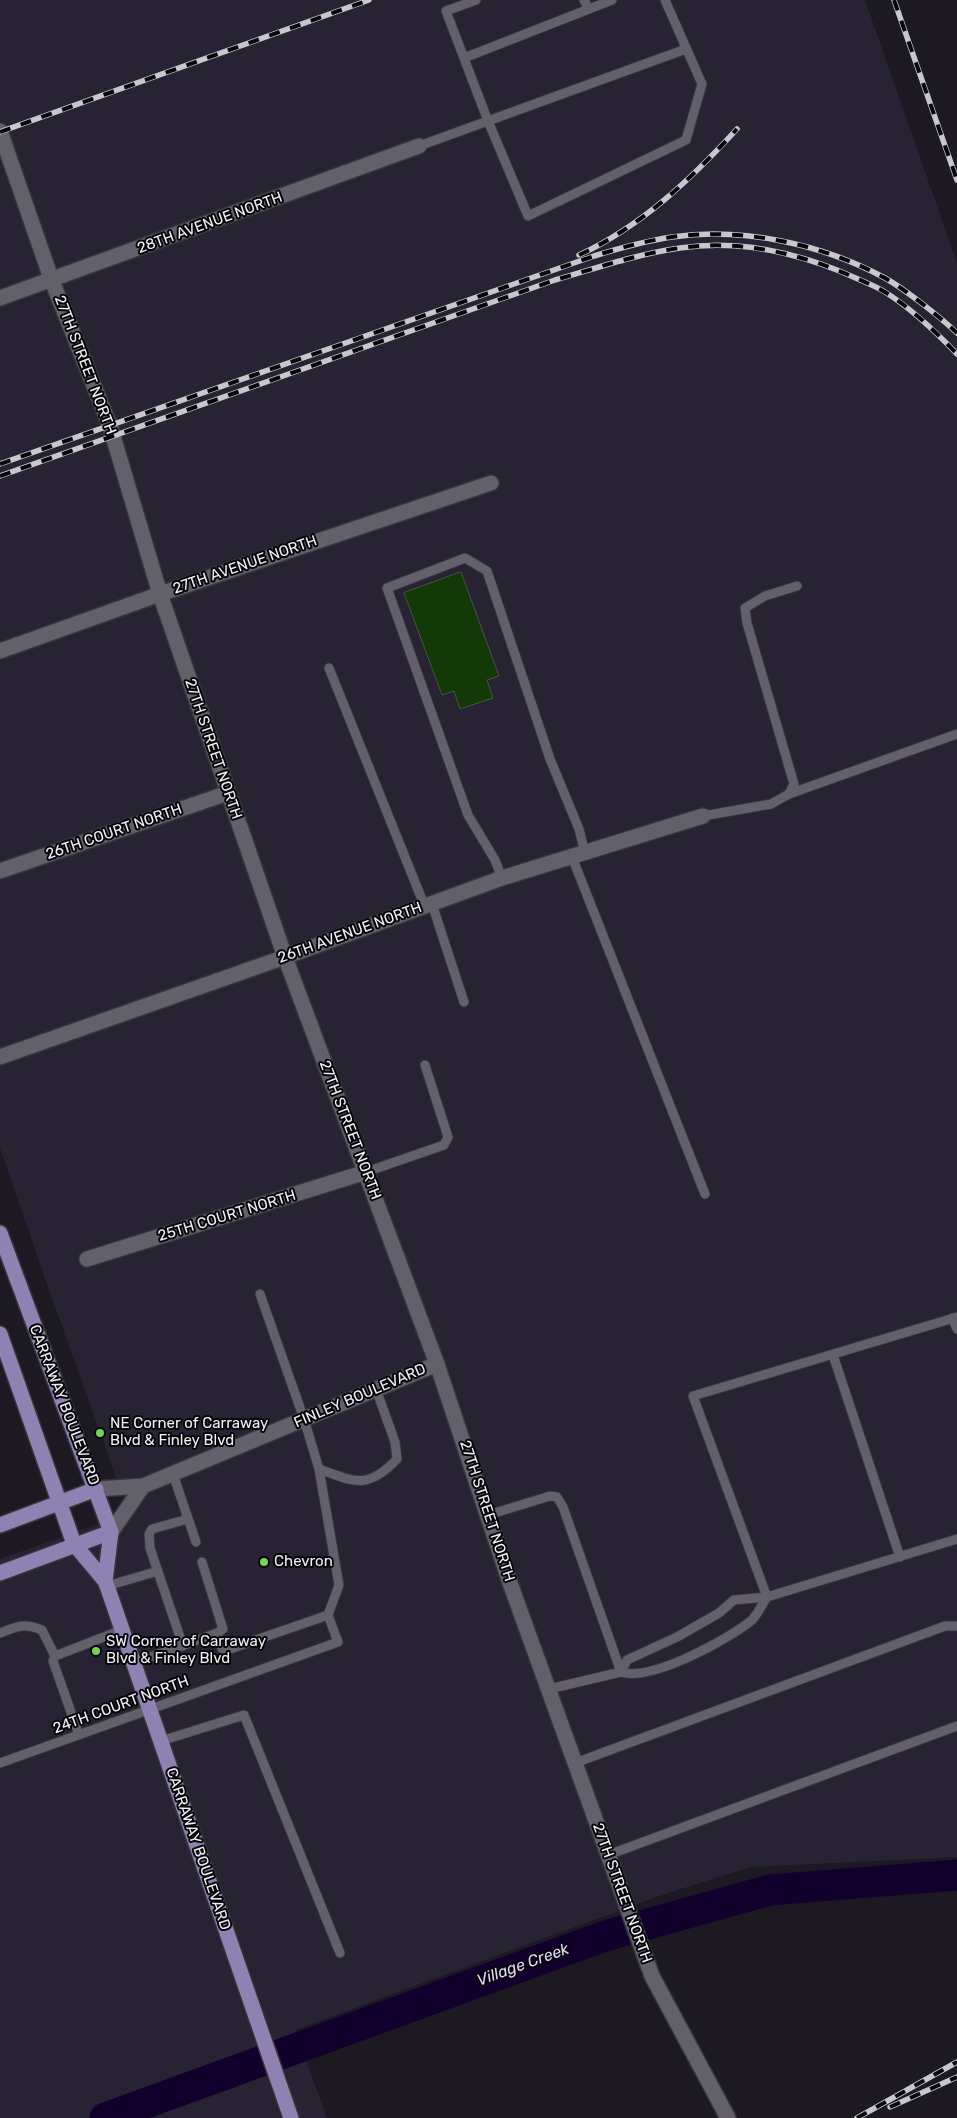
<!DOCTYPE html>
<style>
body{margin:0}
canvas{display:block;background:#1c1923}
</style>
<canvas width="957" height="2118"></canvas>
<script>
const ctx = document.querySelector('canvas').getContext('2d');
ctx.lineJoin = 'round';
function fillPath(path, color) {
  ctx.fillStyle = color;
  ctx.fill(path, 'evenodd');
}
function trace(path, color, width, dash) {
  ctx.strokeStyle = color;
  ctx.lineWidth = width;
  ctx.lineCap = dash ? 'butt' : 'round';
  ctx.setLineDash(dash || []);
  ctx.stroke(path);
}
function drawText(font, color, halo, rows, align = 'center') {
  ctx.font = font + ' Rubik,sans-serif';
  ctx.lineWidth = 4;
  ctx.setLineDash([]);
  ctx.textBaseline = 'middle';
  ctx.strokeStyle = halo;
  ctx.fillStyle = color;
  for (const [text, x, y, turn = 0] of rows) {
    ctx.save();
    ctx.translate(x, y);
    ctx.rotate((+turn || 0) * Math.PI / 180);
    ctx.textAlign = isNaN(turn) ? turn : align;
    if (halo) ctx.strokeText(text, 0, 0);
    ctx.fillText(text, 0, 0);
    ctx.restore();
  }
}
fillPath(new Path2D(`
 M 0,0 L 865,0 L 957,263 L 957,1857 L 750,1867 L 659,1896 L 295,2030 L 327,2118 L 0,2118 L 0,1559 L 129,1513 L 48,1287 L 0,1148 Z`), '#272332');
trace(new Path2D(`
 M 105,2118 L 605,1936 L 770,1890 L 957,1875`), '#12002c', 31);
const building = new Path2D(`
 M 461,572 L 499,676 L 487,680 L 493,698 L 460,709 L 454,691 L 442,695 L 404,593 Z`);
fillPath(building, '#133907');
trace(building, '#4c544a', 1);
const service = new Path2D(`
 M 476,0 L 446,11 L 488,121 L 528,216 L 686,140 L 702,84 L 665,0
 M 584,0 L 589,9 L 612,0
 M 464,58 L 589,9
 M 419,146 L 686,49
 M 329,668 L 425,907
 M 789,794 L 957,734
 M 703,816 L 771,804 L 789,794 L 794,784 L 747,623 L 745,608 L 765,596 L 797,586
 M 572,857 L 705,1194
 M 502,878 L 495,860 L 468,815 L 387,588 L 465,558 L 487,571 L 550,759 L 579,829 L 585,853
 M 432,904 L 464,1002
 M 366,1172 L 444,1145 L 448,1137 L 425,1065
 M 952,1318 L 957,1329
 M 833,1355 L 900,1557
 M 319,1469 C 354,1482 368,1490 397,1459 L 395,1442 L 376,1389
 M 173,1474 L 196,1542
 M 488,1515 L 550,1496 L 557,1497 L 563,1507 L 621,1672
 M 107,1586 L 158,1571
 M 767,1597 L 693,1396 L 957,1317
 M 0,1633 C 17,1626 25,1623 42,1630 L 55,1656
 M 217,1633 L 222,1649 L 227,1650 L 328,1615 L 339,1585 L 319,1469 L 304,1419 L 260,1294
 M 183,1646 L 150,1548 L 149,1534 L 152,1529 L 188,1519
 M 134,1663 L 217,1633 L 223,1629 L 202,1562
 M 621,1672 L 627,1660 L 677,1637 L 719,1613 L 734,1600 L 767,1597 L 957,1539
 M 549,1689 L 621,1672 C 650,1682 728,1640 752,1620 C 758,1614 762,1604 767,1597
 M 79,1735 L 53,1661 L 55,1656 L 122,1630
 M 161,1741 L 244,1715 L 340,1953
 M 0,1763 L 338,1642 L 328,1615
 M 575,1763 L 945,1626 L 957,1626
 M 608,1855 L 957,1726`);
const minor = new Path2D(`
 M 0,298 L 419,146
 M 0,651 L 160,594 L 491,483
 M 0,871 L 228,793
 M 0,1057 L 285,957 L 502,878 L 703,816
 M 87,1259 L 366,1172
 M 437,1364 L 510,1583 L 652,1976 L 728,2118`);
const tertiary = new Path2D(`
 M 0,131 L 52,281 L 110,426 L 160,594 L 285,957 L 437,1364 L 143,1486 L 96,1489
 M 111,1532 L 143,1486`);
const primary = new Path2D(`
 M 0,1233 L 111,1532 L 105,1581
 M 0,1334 L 74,1544 L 105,1581 L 107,1586 L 291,2118
 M 0,1525 L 96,1489
 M 0,1573 L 111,1532`);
trace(service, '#36343b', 11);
trace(minor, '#36343b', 18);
trace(tertiary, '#36343b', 18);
trace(primary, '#36343b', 18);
trace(service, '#63606c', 9);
trace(minor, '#63606c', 15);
trace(tertiary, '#63606c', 15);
trace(primary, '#8f81b1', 15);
const rail = new Path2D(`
 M 894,0 L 957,180
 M 0,132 L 369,0
 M 579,255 C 642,226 691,179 737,129
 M 0,464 L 594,256 C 620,248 645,241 672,237 C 743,227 822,244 885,278 C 906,290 939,316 957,333
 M 0,476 L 555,280 C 597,268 637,254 680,248 C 741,239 803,254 858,279 C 867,283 877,287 885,292 C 912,309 935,331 957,354
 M 890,2107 L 957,2077
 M 857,2118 L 957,2062`);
trace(rail, '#c9c6ce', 5.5);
trace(rail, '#060609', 4, [11]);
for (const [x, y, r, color] of [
 [100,1433,5,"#75d25b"],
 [264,1562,5,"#75d25b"],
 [96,1651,5,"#75d25b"]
]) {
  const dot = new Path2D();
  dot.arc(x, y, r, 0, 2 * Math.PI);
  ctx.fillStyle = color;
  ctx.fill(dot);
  trace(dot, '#060609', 2);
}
drawText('15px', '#f2f0f7', '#060609', [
 ["28TH AVENUE NORTH",210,223,-20],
 ["27TH STREET NORTH",85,365,69],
 ["27TH AVENUE NORTH",245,565,-19],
 ["27TH STREET NORTH",213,749,71],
 ["26TH COURT NORTH",114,832,-19],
 ["26TH AVENUE NORTH",350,933,-20],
 ["27TH STREET NORTH",350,1130,69],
 ["25TH COURT NORTH",227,1216,-17],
 ["FINLEY BOULEVARD",360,1396,-23],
 ["CARRAWAY BOULEVARD",64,1405,69],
 ["27TH STREET NORTH",487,1511,72],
 ["24TH COURT NORTH",121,1705,-20],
 ["CARRAWAY BOULEVARD",198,1849,71],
 ["27TH STREET NORTH",622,1893,70]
]);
drawText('15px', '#f2f0f7', '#060609', [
 ["NE Corner of Carraway",110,1424],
 ["Blvd & Finley Blvd",110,1441],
 ["Chevron",274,1562],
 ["SW Corner of Carraway",106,1642],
 ["Blvd & Finley Blvd",106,1659]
], 'left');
drawText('italic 16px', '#e2d9fb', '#060609', [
 ["Village Creek",523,1965,-20]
]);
</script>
